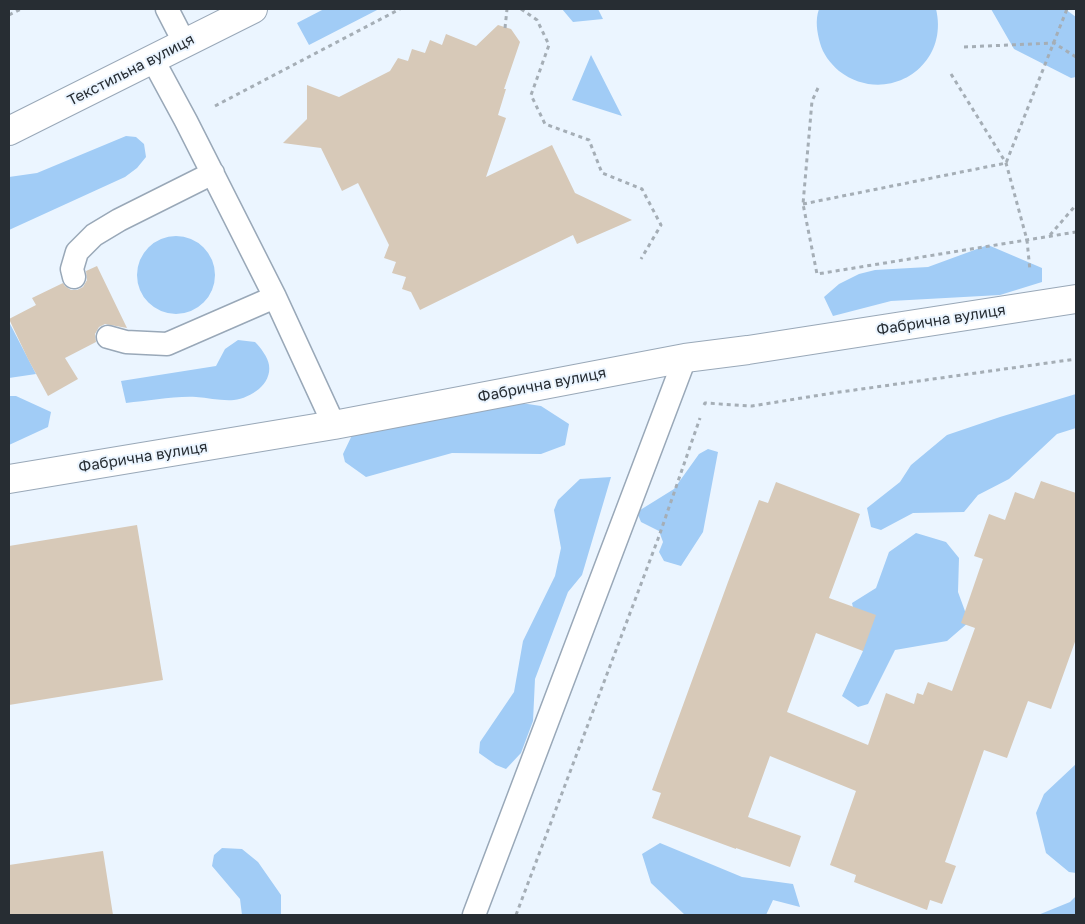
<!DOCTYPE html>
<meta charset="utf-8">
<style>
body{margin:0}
#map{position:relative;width:1085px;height:924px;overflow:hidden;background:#ebf5ff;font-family:"Golos Text",sans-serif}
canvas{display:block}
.frame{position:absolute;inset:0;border:10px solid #272d33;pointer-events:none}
</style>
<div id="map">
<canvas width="1085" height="924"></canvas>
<div class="frame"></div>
</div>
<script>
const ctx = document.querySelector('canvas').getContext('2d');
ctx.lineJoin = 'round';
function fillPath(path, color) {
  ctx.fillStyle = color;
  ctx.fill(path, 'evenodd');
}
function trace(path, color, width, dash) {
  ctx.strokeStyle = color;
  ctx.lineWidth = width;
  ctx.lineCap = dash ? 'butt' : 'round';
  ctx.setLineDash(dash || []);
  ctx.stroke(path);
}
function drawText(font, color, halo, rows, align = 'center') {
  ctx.font = font + ' "Golos Text",sans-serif';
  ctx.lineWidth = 4;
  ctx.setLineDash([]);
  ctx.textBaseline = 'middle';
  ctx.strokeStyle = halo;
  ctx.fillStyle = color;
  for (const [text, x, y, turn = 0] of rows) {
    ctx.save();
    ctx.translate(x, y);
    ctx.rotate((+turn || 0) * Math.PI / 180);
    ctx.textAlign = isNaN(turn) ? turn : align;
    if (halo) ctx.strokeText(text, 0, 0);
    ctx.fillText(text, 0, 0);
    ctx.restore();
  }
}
fillPath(new Path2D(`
 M 324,9 L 379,9 L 309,45 L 297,23 Z
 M 562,9 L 598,9 L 603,19 L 573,22 Z
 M 819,9 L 936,9 C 950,67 886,107 839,71 C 830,63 823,54 820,43 C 817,32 815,20 819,9 Z
 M 991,9 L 1065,9 L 1076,17 L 1076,77 L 1071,78 L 1014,49 Z
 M 591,55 L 622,116 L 572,100 Z
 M 126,136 L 136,137 L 144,144 L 146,157 L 137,168 L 125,177 L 9,230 L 9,177 L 37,173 Z
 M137 275a39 39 0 1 1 78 0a39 39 0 1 1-78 0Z
 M 988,245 L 1042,268 L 1042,282 L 1000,295 L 891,301 L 833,316 L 824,297 L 839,284 L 859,274 L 875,270 L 928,267 Z
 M 9,322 L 36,374 L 9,378 Z
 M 238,340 L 255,342 C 260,347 268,357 269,365 C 272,384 251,398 234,400 C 221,401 209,398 196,397 C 173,396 148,401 126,403 L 121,381 L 216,366 L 225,349 Z
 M 1076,394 L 1076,428 L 1057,434 L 1009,479 L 978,495 L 964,512 L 913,513 L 881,530 L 871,527 L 867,508 L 900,482 L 911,465 L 947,435 L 1000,417 Z
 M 9,396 L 16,396 L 51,412 L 48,427 L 9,445 Z
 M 508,401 L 541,406 L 569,424 L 565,445 L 541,454 L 452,453 L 366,477 L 345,462 L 343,454 L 354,431 Z
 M 708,449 L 718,452 L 703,532 L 681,566 L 664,561 L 659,552 L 663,542 L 659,531 L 641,522 L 637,512 L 674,489 L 699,454 Z
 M 611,477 L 582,575 L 568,592 L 535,679 L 533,721 L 521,753 L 506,769 L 496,765 L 479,753 L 480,742 L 514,692 L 523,641 L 555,576 L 561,548 L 554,510 L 558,500 L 580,479 Z
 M 916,533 L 946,542 L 959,558 L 958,592 L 969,622 L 947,641 L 895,650 L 868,704 L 858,707 L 842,696 L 863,651 L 852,603 L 876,588 L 889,552 Z
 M 1076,764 L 1076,873 L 1069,872 L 1046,853 L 1036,813 L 1044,794 Z
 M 660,843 L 742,877 L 793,884 L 800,907 L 773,900 L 766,915 L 685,915 L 651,883 L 642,854 Z
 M 222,848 L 242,849 L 258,862 L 281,895 L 281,915 L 242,915 L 240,899 L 212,866 L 214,855 Z
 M 1076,896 L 1076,915 L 1038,915 L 1070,902 Z`), '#a1ccf6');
fillPath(new Path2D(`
 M 498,25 L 511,29 L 520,42 L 504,89 L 506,89 L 498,115 L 506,118 L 486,177 L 552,145 L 575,193 L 632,220 L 577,244 L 573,235 L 420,310 L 411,292 L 402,289 L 406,277 L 392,273 L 396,262 L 384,258 L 389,245 L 358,183 L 342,191 L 321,148 L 283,143 L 307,119 L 307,85 L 339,97 L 390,71 L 398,58 L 408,61 L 412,49 L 425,53 L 430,40 L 442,45 L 446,34 L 476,46 Z
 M 97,266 L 127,328 L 105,324 L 99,327 L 95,334 L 96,342 L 65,358 L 78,379 L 48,396 L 28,359 L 9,319 L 36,305 L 32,298 L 63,283 L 65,286 L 71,290 L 77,290 L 83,287 L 87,280 L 86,271 Z
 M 1041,481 L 1076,493 L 1076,639 L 1051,709 L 1028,701 L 1007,758 L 984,750 L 945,862 L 956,866 L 942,904 L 930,900 L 927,910 L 854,882 L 856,875 L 830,865 L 856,791 L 770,756 L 748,817 L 801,836 L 790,867 L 736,848 L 736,849 L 652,818 L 661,793 L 652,790 L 728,582 L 759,500 L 768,503 L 776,482 L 860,514 L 829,598 L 876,615 L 863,651 L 816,633 L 787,712 L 868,745 L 886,693 L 914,704 L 917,693 L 923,695 L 928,682 L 952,691 L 975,628 L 961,623 L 983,559 L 974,556 L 989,514 L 1005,520 L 1015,492 L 1034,499 Z
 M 137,525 L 163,680 L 9,705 L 9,546 Z
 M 103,851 L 113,915 L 9,915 L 9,865 Z`), '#d7c9b8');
const service = new Path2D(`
 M 167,9 L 185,44
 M 153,60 L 186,121 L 275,297 L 334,425
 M 74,277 L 72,269 L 77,252 L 94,235 L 119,220 L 213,173
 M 108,337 L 126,342 L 167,344 L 275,297
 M 474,915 L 685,358`);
const minor = new Path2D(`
 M 9,479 L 334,425 L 685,358 L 748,350 L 1076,299`);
const tertiary = new Path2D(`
 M 9,131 L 253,9`);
trace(service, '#99a8b8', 25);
trace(minor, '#99a8b8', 30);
trace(tertiary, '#99a8b8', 30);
trace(new Path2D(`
 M 521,9 L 537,20 L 549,45 L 531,95 L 545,124 L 589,140 L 602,173 L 642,189 L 661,225 L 641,259
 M 9,15 L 21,9
 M 505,28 L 507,9
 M 964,47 L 1054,43 L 1076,57
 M 951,74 L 1006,163 L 1027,240 L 1030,271
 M 818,88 L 812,101 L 803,204 L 817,274 L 1076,232
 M 215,106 L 400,9
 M 803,204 L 1006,163 L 1067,9
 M 1050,235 L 1076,205
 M 704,405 L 705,403 L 752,406 L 833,393 L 1076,359
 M 516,915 L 658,539 L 700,418`), '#a5aeb6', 3, [4, 4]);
trace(service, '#fff', 22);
trace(minor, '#fff', 28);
trace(tertiary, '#fff', 28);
drawText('15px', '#272d33', '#ebf5ff', [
 ["Текстильна вулиця",131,70,-27],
 ["Фабрична вулиця",941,320,-9],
 ["Фабрична вулиця",542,385,-11],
 ["Фабрична вулиця",143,457,-9]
]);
</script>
